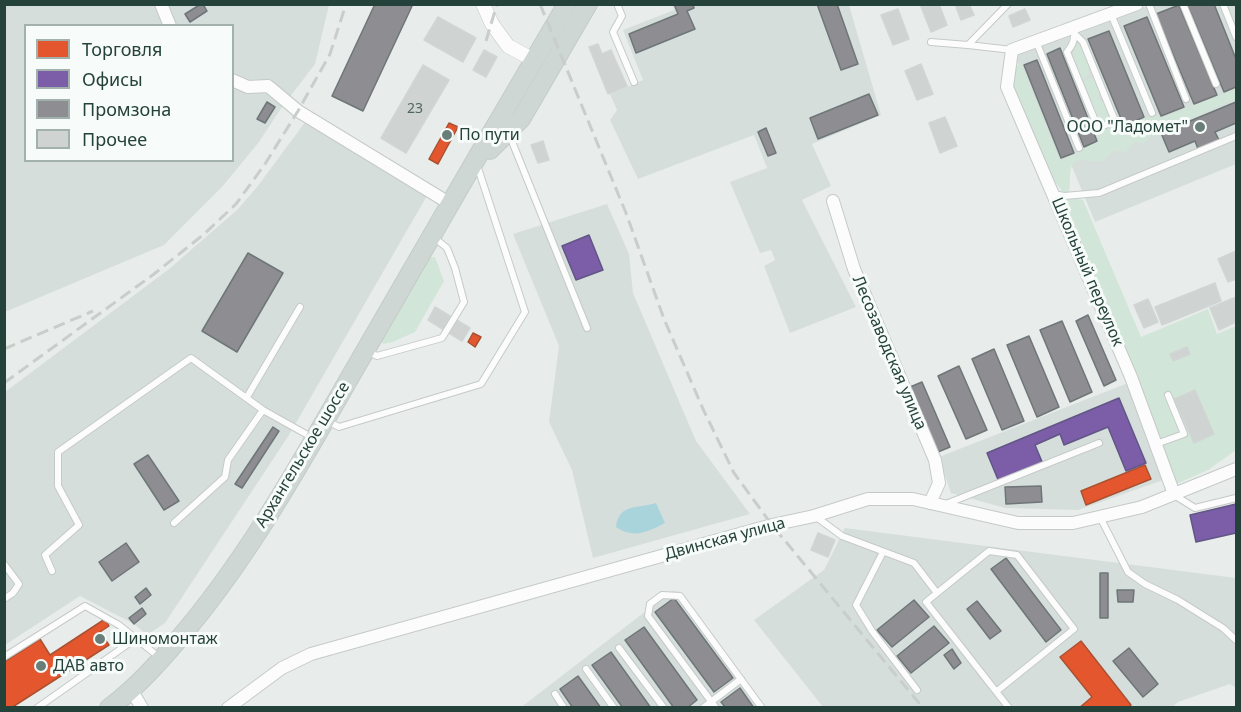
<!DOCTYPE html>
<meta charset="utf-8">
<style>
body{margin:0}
#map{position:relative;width:1241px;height:712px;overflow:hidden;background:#e8edeb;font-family:"Noto Sans",sans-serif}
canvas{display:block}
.frame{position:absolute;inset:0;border:6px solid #24423a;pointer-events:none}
.legend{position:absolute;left:24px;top:24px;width:210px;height:138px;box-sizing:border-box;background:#f7fbf9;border:2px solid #a3b1ad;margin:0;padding:8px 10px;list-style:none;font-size:18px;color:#24423a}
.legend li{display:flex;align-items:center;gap:12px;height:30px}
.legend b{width:30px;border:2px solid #a3b1ad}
</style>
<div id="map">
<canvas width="1241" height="712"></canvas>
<div class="frame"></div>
<ul class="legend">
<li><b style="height:16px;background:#e4572e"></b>Торговля</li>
<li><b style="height:16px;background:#7b5ea7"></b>Офисы</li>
<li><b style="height:16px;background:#8d8d92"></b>Промзона</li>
<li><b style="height:16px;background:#cfd4d2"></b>Прочее</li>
</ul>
</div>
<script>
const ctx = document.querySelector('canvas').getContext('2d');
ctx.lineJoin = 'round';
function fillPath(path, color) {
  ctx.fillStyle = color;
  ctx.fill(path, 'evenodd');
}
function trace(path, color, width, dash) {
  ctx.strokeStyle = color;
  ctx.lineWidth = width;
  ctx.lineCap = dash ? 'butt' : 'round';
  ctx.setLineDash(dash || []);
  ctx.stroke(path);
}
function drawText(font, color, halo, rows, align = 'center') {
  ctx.font = font + ' "Noto Sans",sans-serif';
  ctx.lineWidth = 6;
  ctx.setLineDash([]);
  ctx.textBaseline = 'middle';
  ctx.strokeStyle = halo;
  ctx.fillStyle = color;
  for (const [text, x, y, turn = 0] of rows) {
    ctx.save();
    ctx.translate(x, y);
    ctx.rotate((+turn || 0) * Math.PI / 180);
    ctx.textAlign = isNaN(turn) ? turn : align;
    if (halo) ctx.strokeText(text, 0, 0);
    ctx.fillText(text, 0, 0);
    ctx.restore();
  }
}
fillPath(new Path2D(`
 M 5,5 L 329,5 L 315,64 L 280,110 L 259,142 L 222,187 L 164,245 L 5,312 ZM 26,26 L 232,26 L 232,160 L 26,160 Z
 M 672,5 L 849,5 L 881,115 L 812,144 L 831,186 L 802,200 L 856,307 L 790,333 L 764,266 L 775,260 L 771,250 L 760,253 L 730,182 L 767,168 L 754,135 L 638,179 L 610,120 L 617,110 L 610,94 L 643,80 L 623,30 L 674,10 Z
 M 1151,5 L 1236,5 L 1236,90 L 1057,164 L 1014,54 Z
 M 1236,94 L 1236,164 L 1095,222 L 1070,162 Z
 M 306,121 L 428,194 L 289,435 L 165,623 L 147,635 L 134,624 L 80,596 L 5,645 L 5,392 L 169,269 L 237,210 L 257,187 Z
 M 607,204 L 629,254 L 633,293 L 696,441 L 750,514 L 593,558 L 572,470 L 549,422 L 559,346 L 513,234 Z
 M 1128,383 L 1166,479 L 1078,510 L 1005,508 L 951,493 L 939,457 Z
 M 845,528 L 1236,578 L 1236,688 L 1230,684 L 1178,702 L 1171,708 L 823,707 L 754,620 L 824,570 Z
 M 672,591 L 681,592 L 765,707 L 520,708 Z`), '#d6dedb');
fillPath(new Path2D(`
 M 1078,42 L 1087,59 L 1089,66 L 1088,76 L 1084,79 L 1080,77 C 1074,64 1070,55 1078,42 Z
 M 1020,61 L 1060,161 L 1075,154 L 1080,149 L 1096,143 L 1105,127 L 1115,124 L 1122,128 C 1133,124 1151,111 1161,118 L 1236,89 L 1236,99 L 1160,131 L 1155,138 L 1151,135 L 1145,143 L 1134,142 L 1125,153 C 1109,144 1113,158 1101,161 C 1091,163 1080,155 1073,164 C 1068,171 1071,184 1069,193 L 1063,192 L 1052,178 L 1010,87 L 1012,76 Z
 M 1092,78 L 1095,78 L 1100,87 L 1098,99 L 1106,104 L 1110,114 L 1106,123 L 1100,124 C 1094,118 1095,113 1093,105 C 1090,97 1084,91 1082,82 Z
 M 1075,198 L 1083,200 L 1141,337 L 1208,309 L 1217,334 L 1236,326 L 1236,450 L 1208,470 L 1174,485 L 1062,205 L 1066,200 Z
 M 435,257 L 444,281 L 415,332 L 393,342 L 383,344 L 380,338 L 427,258 Z`), '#d1e6d8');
fillPath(new Path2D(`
 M 656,503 L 665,523 C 648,532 633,539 616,527 C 619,503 637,509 656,503 Z`), '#a9d4db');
const shops = new Path2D(`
 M 449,123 L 458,127 L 438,164 L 429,159 Z
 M 473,333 L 481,337 L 475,347 L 468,342 Z
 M 1145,465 L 1151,479 L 1086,505 L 1081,491 Z
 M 105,619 L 109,626 L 100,632 L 109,645 L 11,708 L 4,708 L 4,662 L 40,639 L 50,655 Z
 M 1081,641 L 1131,705 L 1127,708 L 1079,708 L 1092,697 L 1060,657 Z`);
fillPath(shops, '#e4572e');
trace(shops, '#aa5132', 1.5);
const offices = new Path2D(`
 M 589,235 L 603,270 L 576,280 L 562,246 Z
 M 1119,398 L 1146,463 L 1126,471 L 1108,427 L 1064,445 L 1060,434 L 1035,445 L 1043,464 L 999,482 L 987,453 Z
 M 1236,504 L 1236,533 L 1196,542 L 1190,515 Z`);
fillPath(offices, '#7b5ea7');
trace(offices, '#615686', 1.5);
const industry = new Path2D(`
 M 201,4 L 203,4 L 207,11 L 190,22 L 185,14 Z
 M 375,4 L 413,4 L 363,111 L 332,96 Z
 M 674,4 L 693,4 L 694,8 L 687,11 L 695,29 L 636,53 L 629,34 L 678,14 Z
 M 817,4 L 837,4 L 858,64 L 841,70 Z
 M 1187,4 L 1214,4 L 1236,59 L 1236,87 L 1224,92 Z
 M 1179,5 L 1217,95 L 1194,104 L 1156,14 Z
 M 1147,17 L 1184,107 L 1161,116 L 1124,26 Z
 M 1109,31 L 1144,117 L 1124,126 L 1088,39 Z
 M 1060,48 L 1097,141 L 1084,147 L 1047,54 Z
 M 1037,60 L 1074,153 L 1061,158 L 1024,65 Z
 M 869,94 L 878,115 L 818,139 L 810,118 Z
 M 267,102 L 275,107 L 265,123 L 257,119 Z
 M 1236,102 L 1236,123 L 1215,132 L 1219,140 L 1198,149 L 1195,141 L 1169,152 L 1161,133 Z
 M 766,128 L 776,153 L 768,156 L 758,132 Z
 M 248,253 L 283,273 L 237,352 L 202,331 Z
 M 1088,315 L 1116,380 L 1104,386 L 1076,321 Z
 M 1062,321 L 1092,392 L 1070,402 L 1040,330 Z
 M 1029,336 L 1059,407 L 1037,417 L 1007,345 Z
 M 994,349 L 1024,421 L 1002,430 L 972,359 Z
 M 959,366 L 987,430 L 966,439 L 938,376 Z
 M 922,382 L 950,447 L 938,452 L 910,387 Z
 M 273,427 L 279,431 L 242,488 L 235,484 Z
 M 148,455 L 179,501 L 164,510 L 134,464 Z
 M 1041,486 L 1042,502 L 1006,504 L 1005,487 Z
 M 126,543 L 139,562 L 112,581 L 99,562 Z
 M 1006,558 L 1061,630 L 1046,642 L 991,569 Z
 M 1100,573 L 1108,573 L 1108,618 L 1100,618 Z
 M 146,588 L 151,595 L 140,604 L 135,597 Z
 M 1117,590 L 1134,590 L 1133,602 L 1118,602 Z
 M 674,598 L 733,678 L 714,692 L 655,612 Z
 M 914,600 L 929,617 L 892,647 L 877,630 Z
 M 977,601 L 1001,631 L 990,639 L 967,609 Z
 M 142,608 L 146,614 L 134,624 L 129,618 Z
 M 934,626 L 949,643 L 911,673 L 897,656 Z
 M 644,627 L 697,700 L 687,708 L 674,708 L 625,640 Z
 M 1129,648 L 1158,684 L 1143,697 L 1113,661 Z
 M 952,649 L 961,663 L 954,669 L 944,655 Z
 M 611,652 L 651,708 L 623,708 L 592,665 Z
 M 578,676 L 601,708 L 573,708 L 560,689 Z
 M 740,688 L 754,708 L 726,708 L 721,702 Z`);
fillPath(industry, '#8d8d92');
trace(industry, '#6e7678', 1.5);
const building = new Path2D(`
 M 920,4 L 939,4 L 947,25 L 931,32 Z
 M 955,4 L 969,4 L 974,15 L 961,20 Z
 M 898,9 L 909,39 L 893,45 L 881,15 Z
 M 1025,9 L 1030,20 L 1013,27 L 1009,16 Z
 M 438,17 L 476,38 L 463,62 L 424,40 Z
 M 598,44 L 602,54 L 611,50 L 627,86 L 608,94 L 589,47 Z
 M 484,50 L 497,57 L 486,77 L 473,70 Z
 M 921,64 L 933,94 L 917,100 L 905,71 Z
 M 423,65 L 449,80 L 406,153 L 381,138 Z
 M 945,117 L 957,146 L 940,153 L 929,123 Z
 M 543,141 L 549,160 L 538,163 L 531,145 Z
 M 1236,251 L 1236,279 L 1228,282 L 1218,259 Z
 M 1215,283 L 1221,301 L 1162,325 L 1155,307 Z
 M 1236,297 L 1236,322 L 1219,330 L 1210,308 Z
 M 1148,299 L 1158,322 L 1144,328 L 1134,305 Z
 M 435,307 L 470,328 L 462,341 L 428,320 Z
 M 1187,347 L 1190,354 L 1173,361 L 1170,354 Z
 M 1195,390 L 1214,434 L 1194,443 L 1174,399 Z
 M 818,533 L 835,540 L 828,557 L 811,550 Z`);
fillPath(building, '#cfd4d2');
trace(building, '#d1d6d4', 1.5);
const service = new Path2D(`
 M 617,4 L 622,16 L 613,32 L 634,82
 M 1008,4 L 968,45 L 1012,50
 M 1149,4 L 1186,99
 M 1183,4 L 1216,84
 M 1223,4 L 1236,37
 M 1111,14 L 1152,113
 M 1073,28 C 1076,37 1074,44 1067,52 L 1098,128 L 1115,121 L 1083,42 L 1075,34
 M 1036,41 L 1079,148
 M 931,42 L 968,45
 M 509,134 L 587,328
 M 1054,194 L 1064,196 L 1099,193 L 1236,136
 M 369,352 L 377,356 L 442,338 L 464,302 L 455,268 L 447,248 L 432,236
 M 247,397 L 300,307
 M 327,421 L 339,427 L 481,384 L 525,312 L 477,165
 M 1156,444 L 1184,434 L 1168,395
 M 1174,495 L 1195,508 L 1236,498
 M 946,504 L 1099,443
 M 815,516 L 842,536 L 914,563 L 937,593 L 926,602 L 1009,708
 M 1100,517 L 1128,572 L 1145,584 L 1178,600 L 1223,628 L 1236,640
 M 174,523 L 225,477 L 228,460 L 263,410
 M 883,552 L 856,605 L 872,631 L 917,690
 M 4,564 L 19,584 L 13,593 L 4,599
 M 52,571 L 45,555 L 79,525 L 58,486 L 58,452 L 191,358 L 263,410 L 313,438
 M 937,593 L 989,551 L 1017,555 L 1074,629 L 997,691
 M 619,648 L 664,708
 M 4,657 L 85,606 L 119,625 L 159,657
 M 586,669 L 614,708
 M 555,694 L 564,708
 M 37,708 L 135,639
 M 703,708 L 741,679
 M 716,708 L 648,616 L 650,604 L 662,595 L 680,596 L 762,708`);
const minor = new Path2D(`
 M 161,4 L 170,26
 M 1137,4 L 1012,50 L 1007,87 L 1131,377 L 1174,494
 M 232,80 L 248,87 L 268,86 L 298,111 L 449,203
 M 833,201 L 854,269 L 935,460 L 939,483 L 930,503
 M 132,691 L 142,708
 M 228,708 L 282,668 L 311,654 L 772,525 L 814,516 L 868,499 L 913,499 L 1018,523 L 1073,523 L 1142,507 L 1236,469`);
const tertiary = new Path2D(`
 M 483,4 L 492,24 L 508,46 L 534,60`);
const primary = new Path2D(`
 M 490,150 L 521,119 L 588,4
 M 109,708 C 135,689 156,666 177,641 C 249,558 302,460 357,365 C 427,244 496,124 567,4`);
trace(service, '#c5cac8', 8);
trace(minor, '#c5cac8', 14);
trace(tertiary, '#c5cac8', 15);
trace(primary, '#c3ccc9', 20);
trace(service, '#fcfcfc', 6);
trace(minor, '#fcfcfc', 12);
trace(tertiary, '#fcfcfc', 14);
trace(primary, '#cfd7d5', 18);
trace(new Path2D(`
 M 540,4 L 626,213 L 664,319 L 703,409 L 734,473 L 772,525 L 923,708
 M 180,5 L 180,4
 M 486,41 L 497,4
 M 4,349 L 93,311
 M 4,383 L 154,274 L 203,235 L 236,204 L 265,164 L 298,111 L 330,54 L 346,4`), '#c9cdcc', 3, [12, 6]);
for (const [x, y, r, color] of [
 [1200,127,6,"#697e78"],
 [447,135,6,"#697e78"],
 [100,639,6,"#697e78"],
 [41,666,6,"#697e78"]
]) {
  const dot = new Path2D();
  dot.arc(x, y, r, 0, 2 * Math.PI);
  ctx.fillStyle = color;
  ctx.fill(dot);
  trace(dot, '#f7fbf9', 2);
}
drawText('14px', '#506761', null, [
 ["23",415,109]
]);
drawText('16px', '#24423a', '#f7fbf9', [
 ["ООО \"Ладомет\"",1188,127,"right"],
 ["По пути",459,135],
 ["Шиномонтаж",112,639],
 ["ДАВ авто",53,666]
], 'left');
drawText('16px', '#24423a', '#f7fbf9', [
 ["Школьный переулок",1087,272,67],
 ["Лесозаводская улица",889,353,67],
 ["Архангельское шоссе",303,455,-59],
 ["Двинская улица",725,539,-15]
]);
</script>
